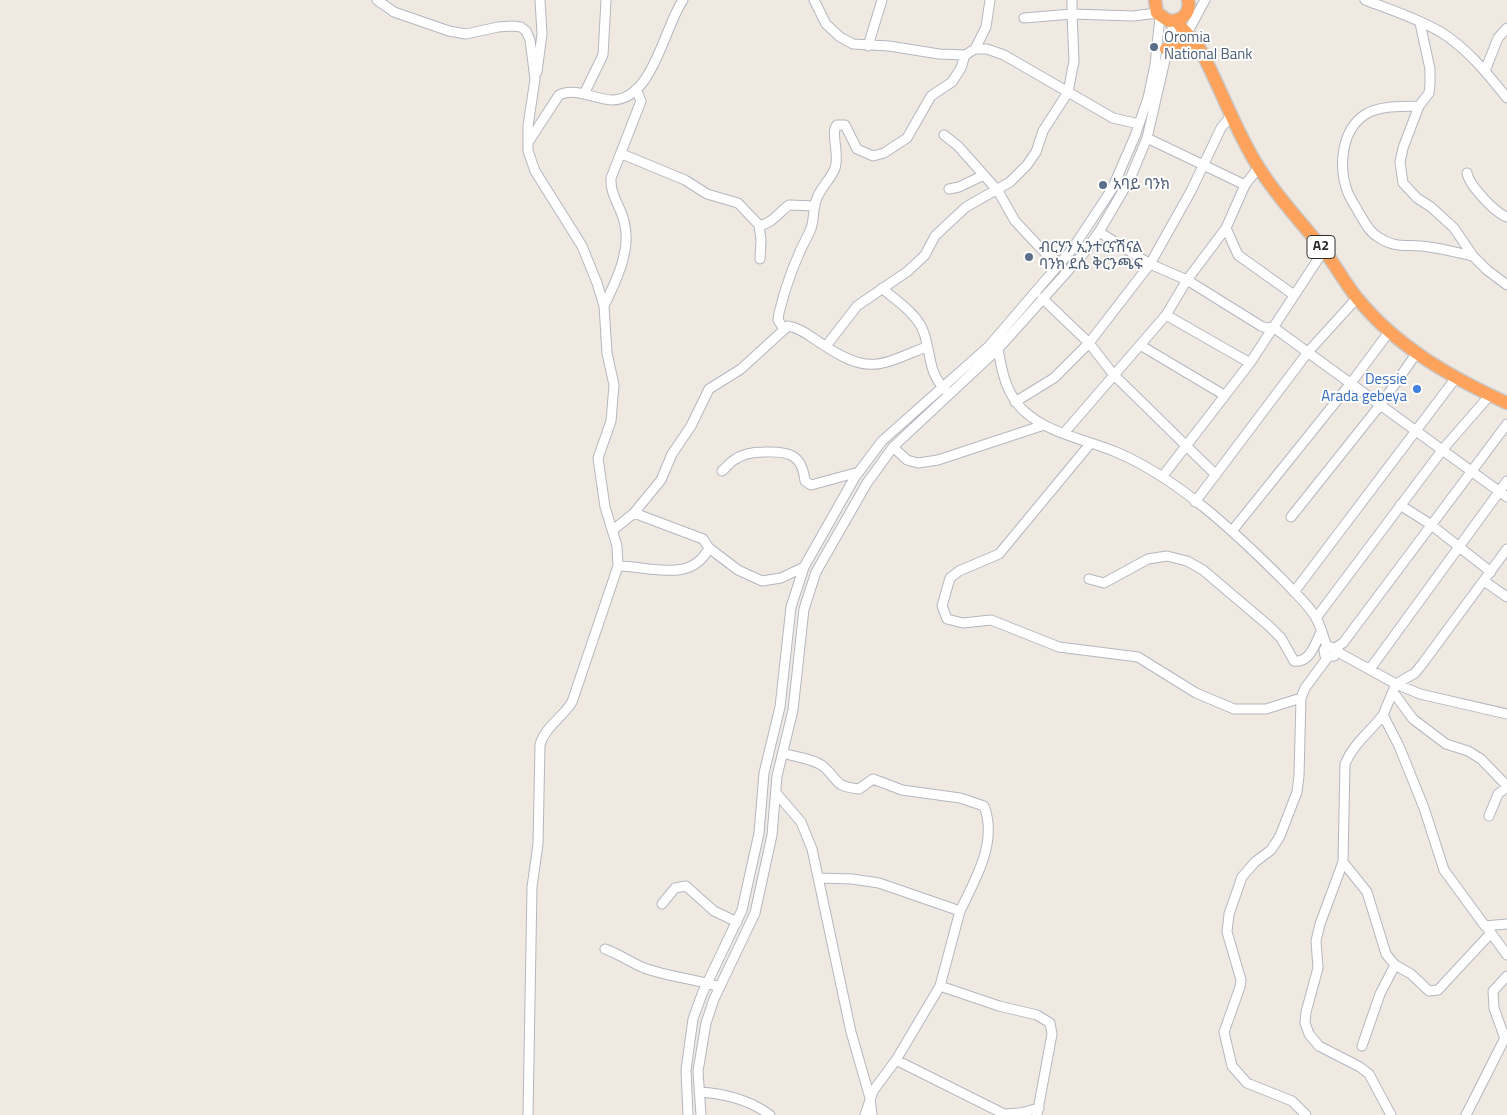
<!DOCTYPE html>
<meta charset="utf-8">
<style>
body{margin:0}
canvas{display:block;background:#efe9e1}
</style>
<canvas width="1507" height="1115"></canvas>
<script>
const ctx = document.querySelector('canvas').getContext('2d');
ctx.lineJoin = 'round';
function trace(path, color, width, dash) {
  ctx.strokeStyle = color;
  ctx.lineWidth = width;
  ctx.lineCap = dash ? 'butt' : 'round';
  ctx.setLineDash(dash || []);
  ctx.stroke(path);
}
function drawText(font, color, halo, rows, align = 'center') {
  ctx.font = font + ' "Titillium Web","Noto Sans Ethiopic",sans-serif';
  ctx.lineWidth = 4;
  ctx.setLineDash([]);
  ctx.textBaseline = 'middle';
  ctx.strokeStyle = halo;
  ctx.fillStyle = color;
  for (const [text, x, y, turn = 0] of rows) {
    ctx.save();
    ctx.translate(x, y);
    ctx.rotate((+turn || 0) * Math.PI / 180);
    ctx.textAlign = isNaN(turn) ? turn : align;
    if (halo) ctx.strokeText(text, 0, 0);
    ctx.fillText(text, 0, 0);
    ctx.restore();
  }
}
const minor = new Path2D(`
 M 377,0 L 394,12 L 449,31 L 466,34 L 498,27 L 512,26 L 521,27 L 526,31 L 530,40 L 535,79 L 528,126 L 528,151 L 535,171 L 582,246 L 597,283 L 604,306 L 607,353 L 614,385 L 611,421 L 598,458 L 605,507 L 617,546 L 618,566 L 572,702 C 563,717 544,728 540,745 L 538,844 L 532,887 L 528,1115
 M 814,0 L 826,24 L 840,37 L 853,44 L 889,46 L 939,54 L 965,55 L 975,49 L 987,49 L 1004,55 L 1113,118 L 1139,124
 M 1365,0 C 1389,9 1416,18 1439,31 C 1466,47 1487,73 1507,98
 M 1024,18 L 1072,14 L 1072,0
 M 1420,23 L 1430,69 L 1430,84 L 1429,93 L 1419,106 L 1403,148 L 1400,162 L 1403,183 L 1417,198 L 1431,207 L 1454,228 L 1473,256 L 1487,270 L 1507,285
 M 1190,28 L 1205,0
 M 868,46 L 882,0
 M 975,49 L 986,27 L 990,0
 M 1485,71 L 1498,38 L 1507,28
 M 537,72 L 542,34 L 540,0
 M 584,94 L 603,55 L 606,0
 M 1419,106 C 1403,107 1381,105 1366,114 C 1341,129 1338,168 1348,193 C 1351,200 1356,207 1359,213 C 1364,221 1369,232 1378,237 C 1397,250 1408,243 1429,247 C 1444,249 1459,253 1473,256
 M 944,135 L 958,146 L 998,191 L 1015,221 L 1046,254 L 1061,263
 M 1147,138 L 1245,185
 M 529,141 L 559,95 C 576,87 594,99 611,100 C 653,101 664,27 683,0
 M 622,154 L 685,180 L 707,194 L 738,203 L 759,225 C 771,225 779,212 789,205 L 815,206
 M 1467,173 C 1469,185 1495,213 1507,217
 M 949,189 L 959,187 L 984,175
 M 759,225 L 761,240 L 760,259
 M 1226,228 L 1238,255 L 1294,295
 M 1099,232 L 1150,264 L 1187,280 L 1261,326 L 1266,328 L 1273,327 L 1507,497
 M 882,288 C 895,300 912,310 921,326 C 932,347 926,373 946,390
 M 1042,298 L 1089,343 L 1113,374 L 1216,475
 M 604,306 C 616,281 632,250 624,221 C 620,205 610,195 611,178 L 641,101 L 636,89
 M 1166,315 L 1250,363
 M 784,329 L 778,320 L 779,313 C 786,284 796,257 810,231 C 815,221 812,208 817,198 C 821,187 831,179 835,168 C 840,155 830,132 837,125 L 845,125 L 857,149 L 873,156 L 884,153 L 907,138 L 931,96 L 952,82 L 961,68 L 965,55
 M 1140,345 L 1224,395
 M 826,346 L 857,306 L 908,271 L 925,255 L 935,236 L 952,220 L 966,207 L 1010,182 L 1027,165 L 1036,152 L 1043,131 L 1068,92 L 1074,61 L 1072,14 L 1133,16 L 1157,13
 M 998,349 C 1002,372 1006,394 1024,411 C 1049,434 1085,439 1116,452 C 1178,478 1237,534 1284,581 C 1294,592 1309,605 1316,618 C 1321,626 1323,637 1327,646
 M 1015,402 L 1054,378 L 1089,343 L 1150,264 L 1191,191 L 1221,128 L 1231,116
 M 1064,433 L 1166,315 L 1187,280 L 1226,228 L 1245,185 L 1258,168
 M 1090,444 L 999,554 L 959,571 L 950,578 L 942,606 L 947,619 L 963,623 L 991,620 L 1059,647 L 1138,657 L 1196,693 L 1234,709 L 1266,709 L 1301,698
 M 893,447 L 907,460 L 918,463 L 938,460 L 1044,425
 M 722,471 C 726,468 729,463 734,460 C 742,454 754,452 764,452 C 789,451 802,454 805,481 L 811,485 L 859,472
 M 1162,477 L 1250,363 L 1324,250
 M 1195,502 L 1308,352 L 1357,298
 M 1400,505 L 1430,524 L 1491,572
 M 634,513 L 703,539 L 709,548 L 738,570 L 762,581 L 781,578 L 804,567
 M 1291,517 L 1381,404 L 1416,354
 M 613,530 L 634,513 L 661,480 L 672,454 L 691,426 L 709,389 L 741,369 L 788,326 C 801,328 811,337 822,344 C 868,375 879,366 926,347
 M 1232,531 L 1351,383 L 1389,332
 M 1507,549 L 1423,663 L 1415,673 L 1396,684 L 1383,715 L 1399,746 L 1424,808 L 1444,870 L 1485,926 L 1507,924
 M 618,566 C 650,566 691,584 709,548
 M 1089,579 L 1104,583 L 1148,559 L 1167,556 L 1187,561 L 1203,570 L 1269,626 L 1281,638 L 1294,661 C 1310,663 1315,644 1321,632
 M 1484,581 L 1507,597
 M 1294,592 L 1455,379
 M 1316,618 L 1443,449 L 1490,395
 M 1335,648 L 1334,656 L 1325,656 L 1324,650 L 1327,646 L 1335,648 L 1343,643 L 1507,424
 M 1336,651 L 1396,684 L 1420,694 L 1507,714
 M 1370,669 L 1507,481
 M 1393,692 L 1413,719 L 1446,744 L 1468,751 L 1481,759 L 1507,786
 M 1383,715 C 1370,732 1353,744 1345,764 L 1343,862 L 1320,924 L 1316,941 L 1318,968 L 1306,1012 L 1305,1023 L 1309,1034 L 1319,1046 L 1360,1067 L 1369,1074 L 1391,1115
 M 783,753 C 795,757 815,759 824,767 C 840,781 833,786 859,789 L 873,779 L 902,790 L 960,798 L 984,806 C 998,842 975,880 960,911
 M 777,794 L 801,822 L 812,849 L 851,1032 L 870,1098 L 872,1115
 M 1489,816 L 1498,794 L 1507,787
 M 1343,862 L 1367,892 L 1386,954 L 1395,965 L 1411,974 L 1429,991 L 1438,990 L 1491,933
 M 818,878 L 852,879 L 879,883 L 960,911 L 940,986 L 896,1060 L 873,1091 L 865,1115
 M 662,904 L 675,888 L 686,886 L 714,911 L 737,922
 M 1488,929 L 1507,955
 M 605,949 C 619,954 630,962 644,968 C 669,977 695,979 720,987
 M 940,986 L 999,1006 L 1037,1015 L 1050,1023 L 1052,1034 L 1037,1115
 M 1504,1036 L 1494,1008 L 1493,991 L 1507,976
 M 1362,1046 L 1380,994 L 1395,965
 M 896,1060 L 1004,1114 L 1020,1113 L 1039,1108
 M 699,1092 C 723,1093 750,1100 770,1115
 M 688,1115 L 686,1070 L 693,1019 L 702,994 L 742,910 L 759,833 L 764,773 L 780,707 L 791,607 L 804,567 L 855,477 L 882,441 L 989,346 L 1073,248 L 1112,189 L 1135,136 L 1148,98 L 1155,65 L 1160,17
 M 701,1115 L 698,1071 L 706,1023 L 714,999 L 755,913 L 772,835 L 777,776 L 793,710 L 804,609 L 816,572 L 867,483 L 893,447 L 998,349 L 1083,254 L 1099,232 L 1130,179 L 1147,138 L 1174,21
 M 1306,1115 L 1292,1101 L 1247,1083 L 1232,1066 L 1224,1032 L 1240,987 L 1241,980 L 1227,932 L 1229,914 L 1242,877 L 1255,862 L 1271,850 L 1280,836 L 1297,792 L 1299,776 L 1301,698 L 1305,688 L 1328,657
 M 1466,1115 L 1507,1034`);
const highway = new Path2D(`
 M 1155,0 L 1157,13 L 1169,21 C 1182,21 1191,13 1188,0
 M 1177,21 C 1184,33 1196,40 1202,53 C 1222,91 1236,132 1259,168 C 1277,197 1301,222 1322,248 C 1335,264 1344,282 1357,298 C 1397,347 1450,377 1507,403
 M 1166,49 L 1181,46 L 1198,46`);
trace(minor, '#b4b7c1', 11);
trace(highway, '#c9c9c9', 15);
trace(minor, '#fff', 9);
trace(highway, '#ffa35c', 12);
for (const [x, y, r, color] of [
 [1154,47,5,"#5c6f8a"],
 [1103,185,5,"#5c6f8a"],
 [1029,257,5,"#5c6f8a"],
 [1417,389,5,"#3f7fe0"]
]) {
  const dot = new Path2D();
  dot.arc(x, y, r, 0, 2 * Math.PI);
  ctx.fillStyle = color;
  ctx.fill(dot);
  trace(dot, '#fff', 2);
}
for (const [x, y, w] of [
 [1321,247,28]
]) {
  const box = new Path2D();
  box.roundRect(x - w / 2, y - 11.5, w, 23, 4);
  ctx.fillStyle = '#fff';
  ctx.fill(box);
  trace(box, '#2e2e2e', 1);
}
drawText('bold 14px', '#2e2e2e', null, [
 ["A2",1321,247]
]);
drawText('15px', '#4e5e75', '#fff', [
 ["Oromia",1164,38],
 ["National Bank",1164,55],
 ["አባይ ባንክ",1113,185],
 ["ብርሃን ኢንተርናሽናል",1039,248],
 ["ባንክ ደሴ ቅርንጫፍ",1039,265]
], 'left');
drawText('15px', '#366cbe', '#fff', [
 ["Dessie",1407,380],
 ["Arada gebeya",1407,397]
], 'right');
</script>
